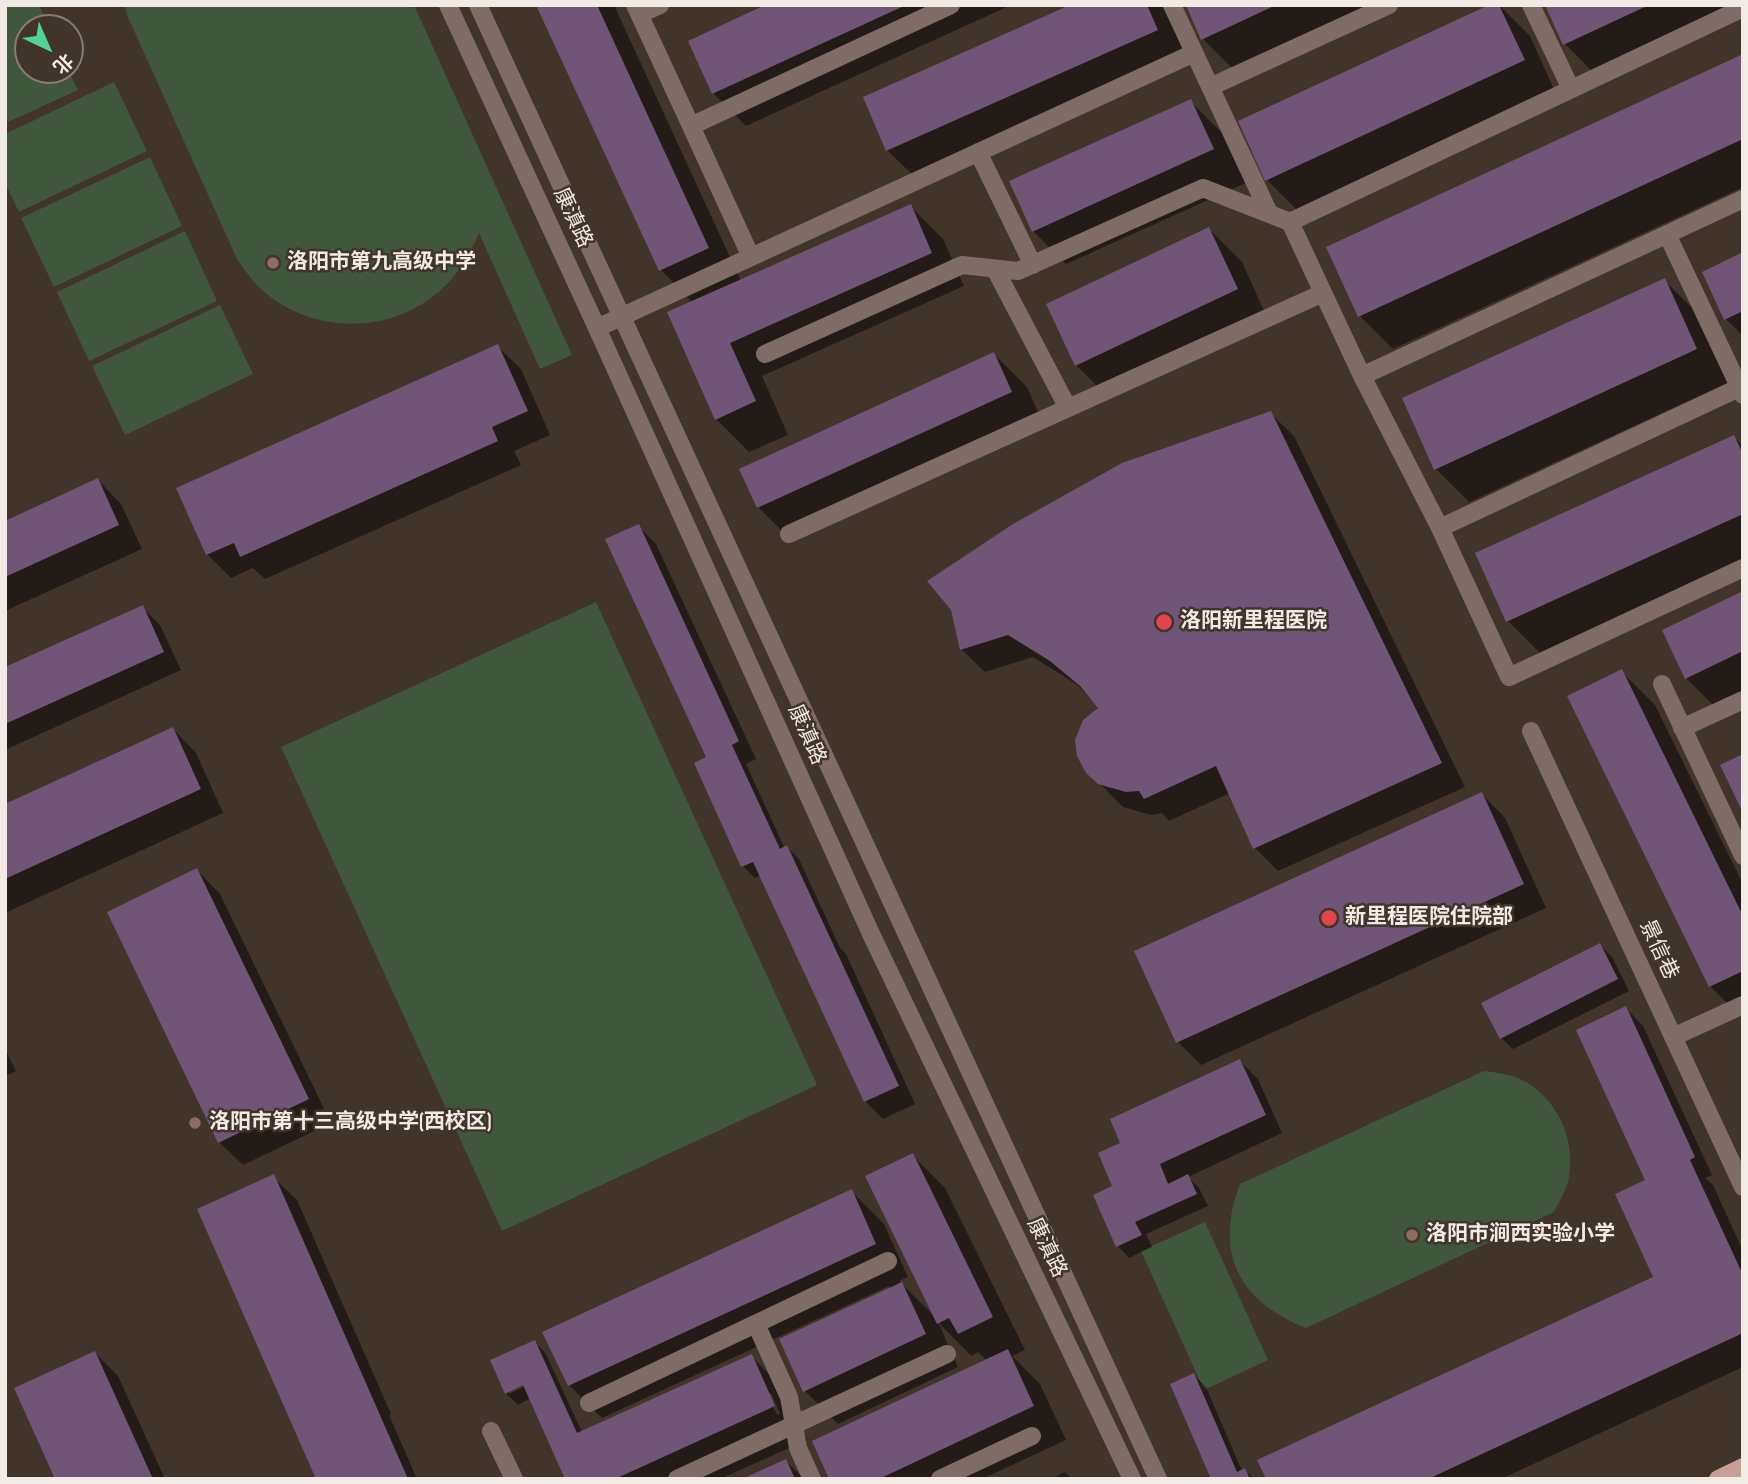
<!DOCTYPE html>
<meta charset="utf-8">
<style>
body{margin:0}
#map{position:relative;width:1748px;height:1484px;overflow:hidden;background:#41342b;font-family:"Sofia Sans Condensed","Noto Sans SC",sans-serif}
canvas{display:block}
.frame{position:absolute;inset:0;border:7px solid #f2eae4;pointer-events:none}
.north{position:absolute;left:14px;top:14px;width:70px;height:70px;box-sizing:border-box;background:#41342b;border:2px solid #887d75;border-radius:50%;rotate:136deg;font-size:19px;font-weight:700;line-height:28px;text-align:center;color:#f2eae4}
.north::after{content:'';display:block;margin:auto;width:24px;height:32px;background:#53d396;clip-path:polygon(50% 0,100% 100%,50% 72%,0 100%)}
</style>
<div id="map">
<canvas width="1748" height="1484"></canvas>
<div class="frame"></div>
<div class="north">北</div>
</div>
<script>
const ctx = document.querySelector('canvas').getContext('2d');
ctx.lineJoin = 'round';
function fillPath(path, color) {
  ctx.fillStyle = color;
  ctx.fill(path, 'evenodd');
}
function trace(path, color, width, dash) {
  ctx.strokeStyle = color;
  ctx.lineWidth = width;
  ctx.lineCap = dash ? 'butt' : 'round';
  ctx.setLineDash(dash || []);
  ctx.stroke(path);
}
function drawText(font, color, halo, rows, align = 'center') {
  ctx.font = font + ' "Sofia Sans Condensed","Noto Sans SC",sans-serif';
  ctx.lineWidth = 5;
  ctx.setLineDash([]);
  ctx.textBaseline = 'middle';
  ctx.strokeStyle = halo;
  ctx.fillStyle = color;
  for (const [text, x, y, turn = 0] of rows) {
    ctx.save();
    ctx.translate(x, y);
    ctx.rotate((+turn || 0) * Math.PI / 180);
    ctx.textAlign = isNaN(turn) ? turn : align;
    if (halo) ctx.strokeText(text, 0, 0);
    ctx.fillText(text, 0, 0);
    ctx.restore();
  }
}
fillPath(new Path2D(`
 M 5,5 L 39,5 L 49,28 L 28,28 L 28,70 L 68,70 L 78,90 L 8,122 L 5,117 Z
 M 125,5 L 414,5 L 572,355 L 540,369 L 479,233 C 470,253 460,272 444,287 C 397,333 320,336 268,295 C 255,285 246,272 237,259 L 127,15 Z
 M 114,82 L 147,151 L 19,212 L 5,183 L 5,134 Z
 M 150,157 L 182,226 L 54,287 L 21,218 Z
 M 185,231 L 217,301 L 89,361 L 57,292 Z
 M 220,305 L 253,374 L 125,435 L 92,366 Z
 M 596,602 L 817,1085 L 502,1231 L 281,747 Z
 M 1484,1071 C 1499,1073 1514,1075 1526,1082 C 1560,1102 1577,1144 1568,1182 C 1565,1192 1559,1202 1554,1212 L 1306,1328 C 1238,1301 1214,1252 1240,1184 Z
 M 1205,1222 L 1268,1360 L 1204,1390 L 1141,1251 Z`), '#40563d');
fillPath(new Path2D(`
 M 538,5 L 614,5 L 741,281 L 910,206 L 943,239 L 964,286 L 762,376 L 788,435 L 749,452 L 716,419 L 693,303 L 661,270 Z
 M 770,5 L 1011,5 L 746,126 L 713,93 Z
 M 1074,5 L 1161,5 L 1168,11 L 1190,63 L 921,183 L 887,150 Z
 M 1187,5 L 1380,5 L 1236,72 L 1203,39 Z
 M 1499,5 L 1530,36 L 1556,94 L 1300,213 L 1267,180 Z
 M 1547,5 L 1743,5 L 1598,77 L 1565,44 Z
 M 1743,56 L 1743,187 L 1393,349 L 1360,316 Z
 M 1190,101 L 1223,134 L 1246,183 L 1066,264 L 1033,231 Z
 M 1209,229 L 1242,262 L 1269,322 L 1109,398 L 1076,365 Z
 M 1743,254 L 1743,336 L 1726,319 Z
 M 1664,280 L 1697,313 L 1729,382 L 1469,502 L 1436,469 Z
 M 497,346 L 521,369 L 550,435 L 514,451 L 521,465 L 265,579 L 253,568 L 231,578 L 207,554 Z
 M 994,354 L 1027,387 L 1044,425 L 791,540 L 758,507 Z
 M 1270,413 L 1294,436 L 1465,787 L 1278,871 L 1255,848 L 1230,793 L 1169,821 L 1162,813 L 1151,815 L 1123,807 L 1088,772 L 1100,708 L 1076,684 L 1033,657 L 985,672 L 961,649 Z
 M 1734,437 L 1743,446 L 1743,562 L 1541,654 L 1508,621 Z
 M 98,480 L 121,504 L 142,549 L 5,611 L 5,523 Z
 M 638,526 L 656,544 L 756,759 L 746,764 L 785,849 L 787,847 L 799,859 L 840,948 L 846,954 L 915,1104 L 883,1119 L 865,1101 L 761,875 L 755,878 L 743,866 Z
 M 1743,593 L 1743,700 L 1719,711 L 1686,678 Z
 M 142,607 L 160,625 L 181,670 L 5,750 L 5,669 Z
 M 1622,672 L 1655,705 L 1743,884 L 1743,1019 L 1710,986 Z
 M 173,729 L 196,753 L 223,813 L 5,913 L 5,806 Z
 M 1482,794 L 1505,818 L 1546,908 L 1201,1065 L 1178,1042 Z
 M 197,870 L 220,894 L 331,1123 L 243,1165 L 219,1142 Z
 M 1600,945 L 1612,957 L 1629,991 L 1513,1049 L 1501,1038 Z
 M 1626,1008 L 1643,1026 L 1712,1175 L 1705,1178 L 1713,1185 L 1743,1251 L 1743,1367 L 1501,1479 L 1268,1479 L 1656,1278 L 1649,1181 Z
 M 5,1049 L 16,1071 L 5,1076 Z
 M 1240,1061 L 1258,1079 L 1282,1133 L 1188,1177 L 1199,1188 L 1208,1206 L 1146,1234 L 1152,1247 L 1129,1258 L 1118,1246 L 1115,1187 L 1123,1144 Z
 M 912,1155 L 945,1188 L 1025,1350 L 1012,1356 L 1040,1384 L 1066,1440 L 982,1479 L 831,1479 L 987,1361 L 978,1352 L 971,1356 L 938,1322 L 958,1367 L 838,1424 L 805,1391 L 890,1289 L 889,1286 L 602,1418 L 569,1385 L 851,1191 L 884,1224 L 908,1277 L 899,1281 L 935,1317 Z
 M 273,1177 L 297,1200 L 391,1414 L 389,1415 L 417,1479 L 318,1479 Z
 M 535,1342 L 546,1354 L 582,1432 L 751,1356 L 784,1389 L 807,1440 L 720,1479 L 567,1479 L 531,1398 L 518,1405 L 506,1393 ZM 530,1380 L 532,1383 L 509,1394 L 509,1390 ZM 767,1393 L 771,1393 L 780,1414 L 777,1415 Z
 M 95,1353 L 118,1376 L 165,1479 L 57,1479 Z
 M 1194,1375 L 1206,1387 L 1242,1471 L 1245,1470 L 1254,1479 L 1213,1479 Z
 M 786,1461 L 804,1479 L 747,1479 Z
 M 1065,1472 L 1072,1479 L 1050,1479 Z`), '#0007');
fillPath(new Path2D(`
 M 536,5 L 597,5 L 709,248 L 659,271 Z
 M 765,5 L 906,5 L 712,94 L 688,41 Z
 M 1070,5 L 1147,5 L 1158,30 L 886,151 L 863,97 Z
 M 1186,5 L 1276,5 L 1201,40 Z
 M 1489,5 L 1499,5 L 1525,60 L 1265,181 L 1238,121 Z
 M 1545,5 L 1649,5 L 1563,45 Z
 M 1743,54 L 1743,139 L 1358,317 L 1326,247 Z
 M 1191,99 L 1214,149 L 1032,232 L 1009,181 Z
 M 911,204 L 932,253 L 730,343 L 756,401 L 715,420 L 667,312 Z
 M 1209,227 L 1238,289 L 1075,366 L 1046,304 Z
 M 1743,252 L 1743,311 L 1724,320 L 1702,272 Z
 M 1665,278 L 1697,349 L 1434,470 L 1402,398 Z
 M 498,344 L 528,411 L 492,427 L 498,441 L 240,557 L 234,543 L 206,555 L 176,488 Z
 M 994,352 L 1012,392 L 757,508 L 739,469 Z
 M 1271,411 L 1442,763 L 1253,849 L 1216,766 L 1144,799 L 1139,791 L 1126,792 L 1098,784 L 1086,773 L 1077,756 L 1075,740 L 1083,720 L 1098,708 L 1080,686 L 1050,661 L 1008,635 L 960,650 L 951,610 L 927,581 L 1013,524 L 1122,463 Z
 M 1734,435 L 1743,454 L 1743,514 L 1506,622 L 1475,553 Z
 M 98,478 L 119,525 L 5,577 L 5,521 Z
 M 639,524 L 739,741 L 732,745 L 780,849 L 787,845 L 899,1086 L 864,1102 L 753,862 L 741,867 L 694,763 L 706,757 L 605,539 Z
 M 1743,591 L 1743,651 L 1685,679 L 1662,630 Z
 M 143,605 L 164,652 L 5,724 L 5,667 Z
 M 1622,669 L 1743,916 L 1743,971 L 1709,987 L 1567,696 Z
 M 173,727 L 201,789 L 5,879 L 5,804 Z
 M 1743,754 L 1743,813 L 1720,765 Z
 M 1482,792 L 1524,884 L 1176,1043 L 1134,951 Z
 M 197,868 L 309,1099 L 218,1143 L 107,912 Z
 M 1600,943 L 1618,979 L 1500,1039 L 1481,1003 Z
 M 1626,1006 L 1695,1157 L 1690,1160 L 1743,1275 L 1743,1333 L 1428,1479 L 1266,1479 L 1257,1460 L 1653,1277 L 1615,1194 L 1645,1180 L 1576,1030 Z
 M 1240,1059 L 1266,1115 L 1160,1164 L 1168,1184 L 1188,1174 L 1197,1194 L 1135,1222 L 1142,1235 L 1116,1247 L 1093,1195 L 1112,1186 L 1098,1153 L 1120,1143 L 1110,1119 Z
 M 913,1153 L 993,1317 L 958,1334 L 949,1318 L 937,1324 L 865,1176 Z
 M 274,1174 L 369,1390 L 408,1479 L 316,1479 L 197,1209 Z
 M 852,1189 L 876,1244 L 568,1386 L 542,1332 Z
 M 902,1282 L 926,1334 L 803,1392 L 779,1339 Z
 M 535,1340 L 577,1433 L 752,1354 L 775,1406 L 615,1479 L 565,1479 L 523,1385 L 505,1394 L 490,1360 Z
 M 1008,1349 L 1034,1406 L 879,1479 L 829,1479 L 812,1441 Z
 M 95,1351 L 153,1479 L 55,1479 L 14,1388 Z
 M 1194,1373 L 1237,1472 L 1245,1468 L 1250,1479 L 1211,1479 L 1170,1384 Z
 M 786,1459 L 795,1479 L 742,1479 Z`), '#705576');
trace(new Path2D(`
 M 448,5 L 597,328 L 872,936 L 1132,1479
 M 478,5 L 1158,1479
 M 635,5 L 691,126 L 951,5
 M 1172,5 L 1269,213
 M 1531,5 L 1571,89
 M 640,14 L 660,5
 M 1210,87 L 1389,5
 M 691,126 L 751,257
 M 978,152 L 1033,265
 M 1743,199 L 1362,376 L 1440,528 L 1509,677 L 1743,568
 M 1667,234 L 1743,395
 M 995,269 L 1068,408
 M 597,328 L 1194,53
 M 765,354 L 962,265 L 1018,271 L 1203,188 L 1290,222
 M 1362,376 L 1290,222 L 1743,8
 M 1440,528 L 1743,386
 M 789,534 L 1323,293
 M 1662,684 L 1743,856
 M 1682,728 L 1743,700
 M 1531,731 L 1743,1187
 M 1673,1037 L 1743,1005
 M 756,1324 L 789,1397 L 798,1448 L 812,1479
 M 589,1403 L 888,1261
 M 491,1431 L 514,1479
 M 677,1479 L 947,1354
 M 940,1479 L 1032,1436`), '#806c67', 18);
trace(new Path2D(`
 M 1718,1479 L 1743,1467`), '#c89f96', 18);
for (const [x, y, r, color] of [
 [273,263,7,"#8d6e63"],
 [1164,622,9,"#e0444e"],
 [1329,918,9,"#e0444e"],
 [195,1123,7,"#8d6e63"],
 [1412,1235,7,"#8d6e63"]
]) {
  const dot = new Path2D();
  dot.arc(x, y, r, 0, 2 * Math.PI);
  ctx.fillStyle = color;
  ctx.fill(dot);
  trace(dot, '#41342b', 2.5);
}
drawText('21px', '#f2eae4', '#41342b', [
 ["康滇路",572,218,65],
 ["康滇路",806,735,66],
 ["景信巷",1658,950,65],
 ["康滇路",1046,1248,64]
]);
drawText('bold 21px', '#f2eae4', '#41342b', [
 ["洛阳市第九高级中学",287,263],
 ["洛阳新里程医院",1180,622],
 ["新里程医院住院部",1345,918],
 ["洛阳市第十三高级中学(西校区)",209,1123],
 ["洛阳市涧西实验小学",1426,1235]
], 'left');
</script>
